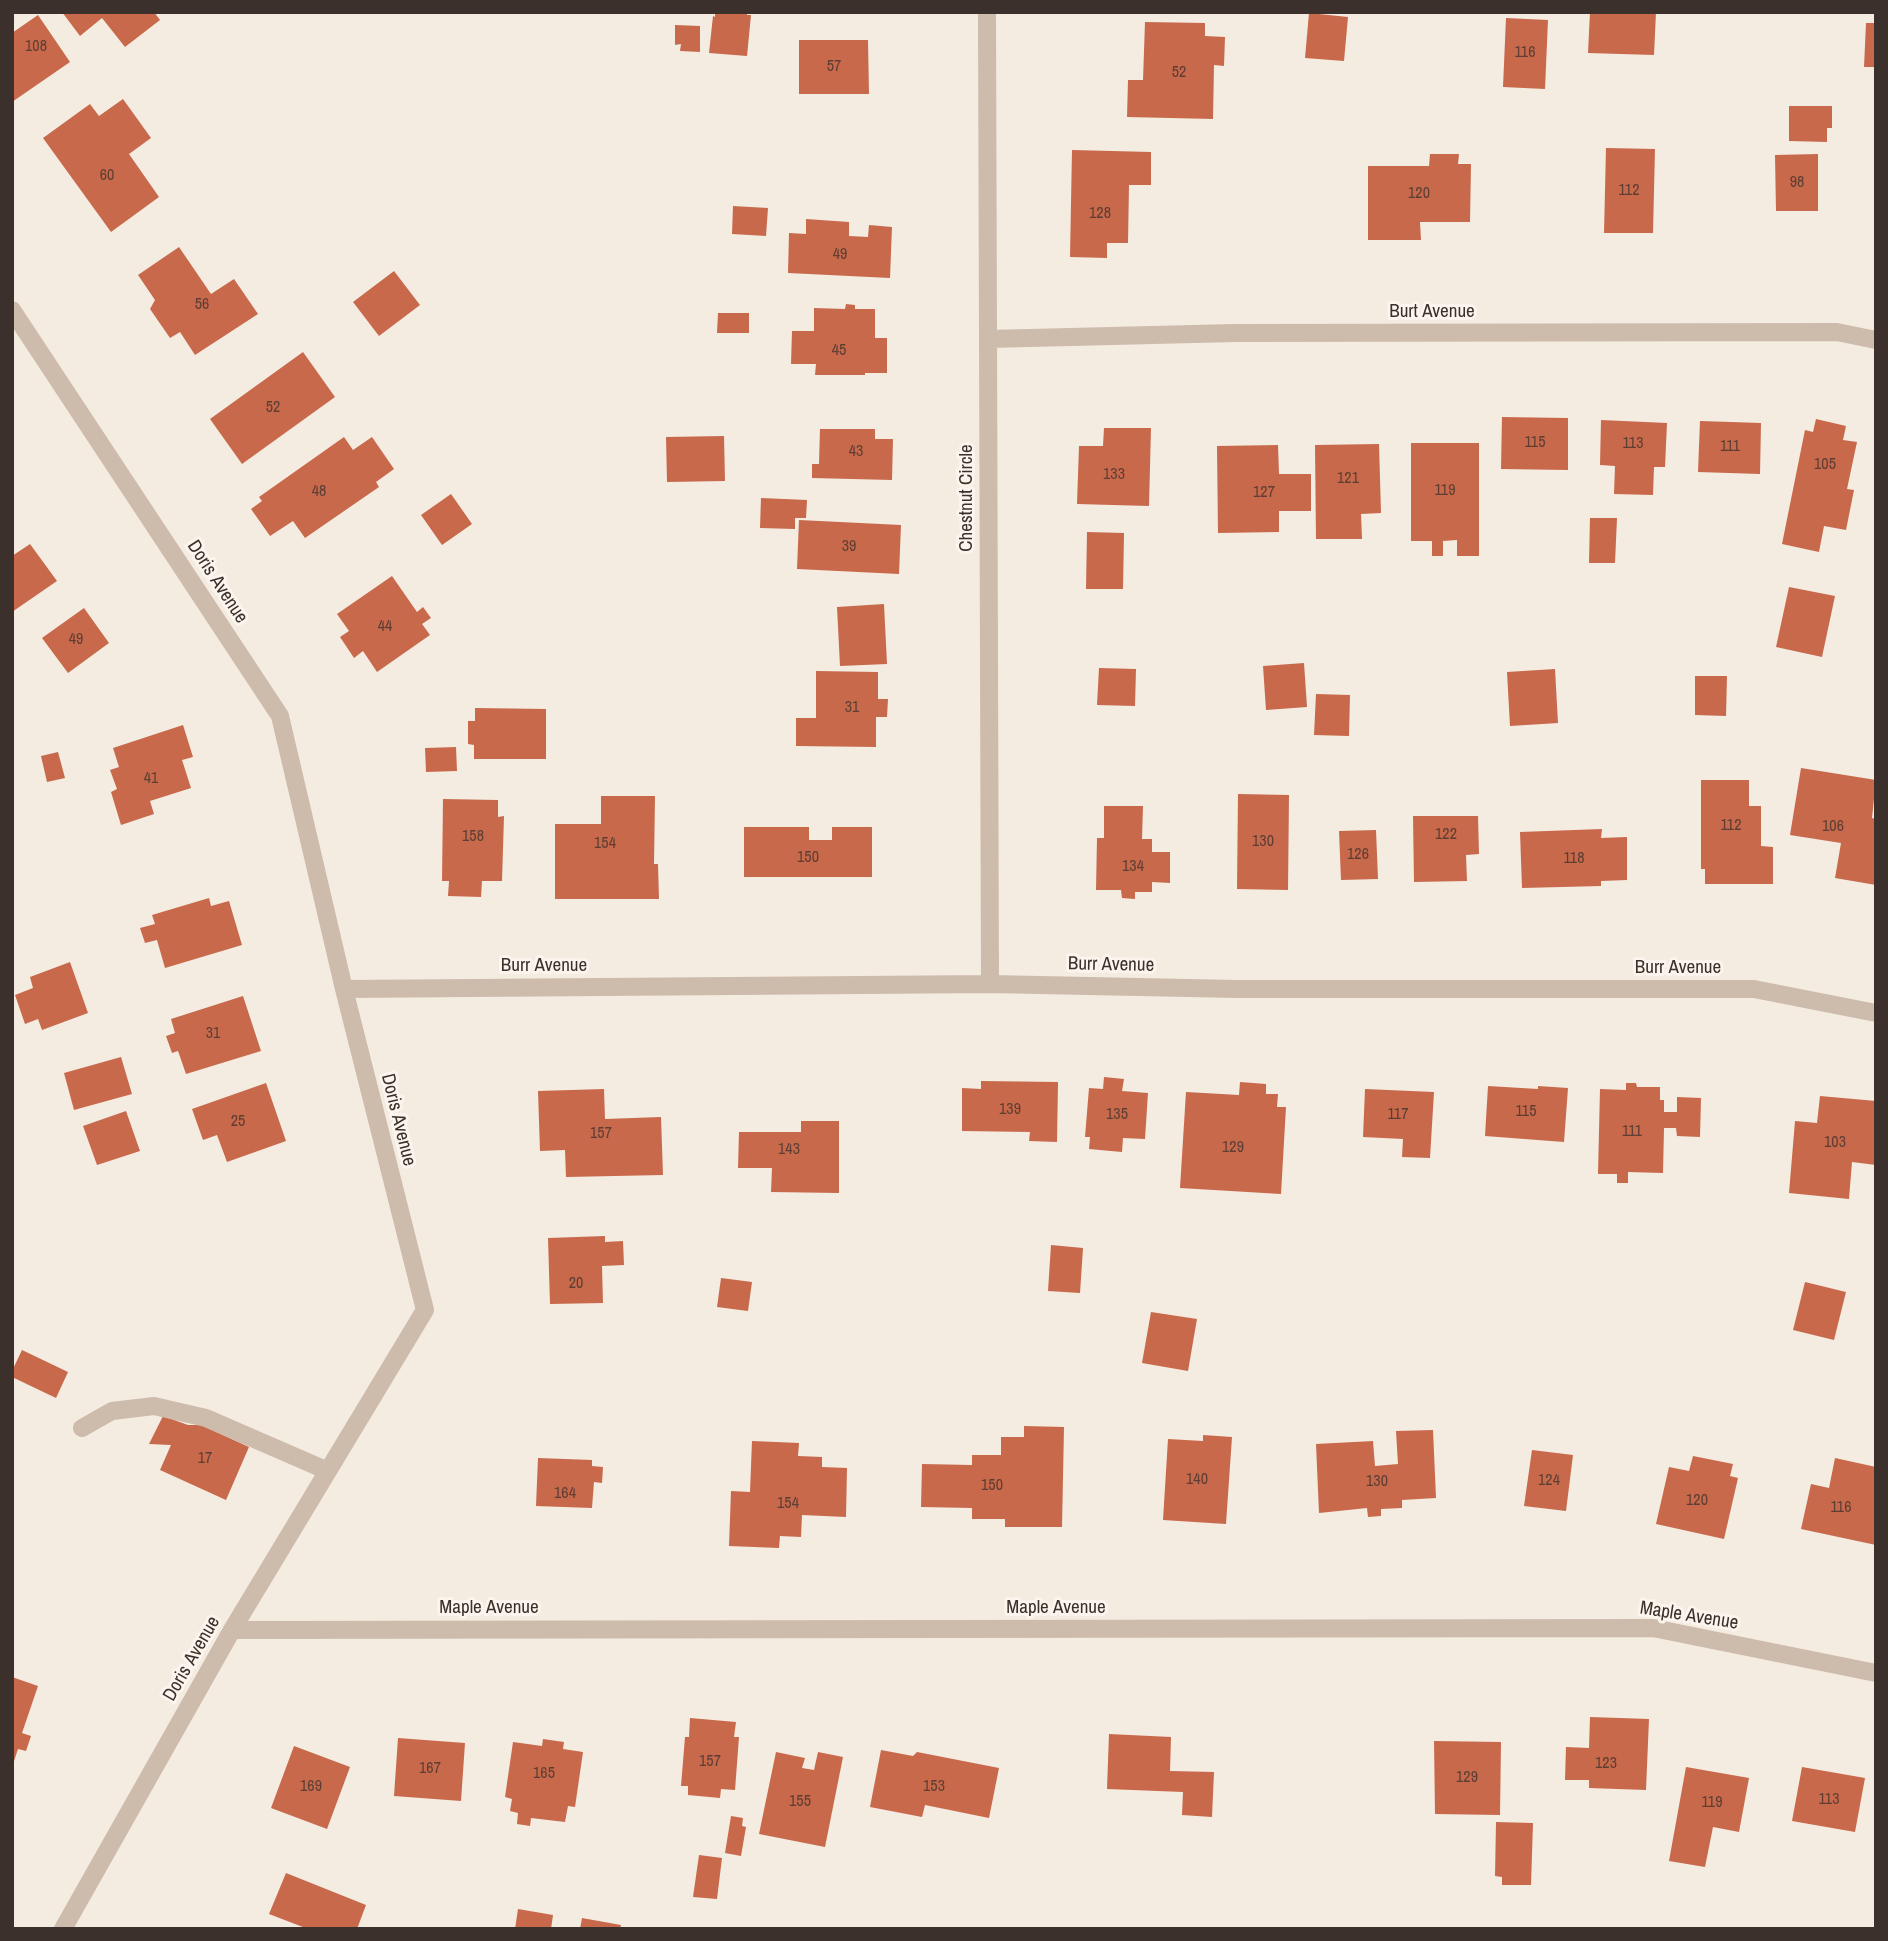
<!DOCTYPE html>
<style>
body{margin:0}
#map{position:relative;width:1888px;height:1941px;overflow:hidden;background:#f4ebe1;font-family:"Archivo Narrow",sans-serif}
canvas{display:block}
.frame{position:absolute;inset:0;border:14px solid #3b302b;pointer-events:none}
</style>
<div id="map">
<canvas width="1888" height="1941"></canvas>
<div class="frame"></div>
</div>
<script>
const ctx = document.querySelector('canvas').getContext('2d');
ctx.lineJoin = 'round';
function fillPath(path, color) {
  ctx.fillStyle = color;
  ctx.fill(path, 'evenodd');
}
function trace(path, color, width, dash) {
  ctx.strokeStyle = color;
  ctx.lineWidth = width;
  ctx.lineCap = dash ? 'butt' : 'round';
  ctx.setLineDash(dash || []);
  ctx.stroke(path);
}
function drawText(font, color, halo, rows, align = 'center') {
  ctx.font = font + ' "Archivo Narrow",sans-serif';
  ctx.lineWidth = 6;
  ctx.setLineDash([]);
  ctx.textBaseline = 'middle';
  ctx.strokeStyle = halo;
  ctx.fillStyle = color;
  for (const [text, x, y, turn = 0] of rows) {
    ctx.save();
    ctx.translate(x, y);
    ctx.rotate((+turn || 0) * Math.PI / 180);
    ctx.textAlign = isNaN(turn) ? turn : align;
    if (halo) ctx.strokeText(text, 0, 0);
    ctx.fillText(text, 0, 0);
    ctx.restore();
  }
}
fillPath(new Path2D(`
 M 62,12 L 154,12 L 160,20 L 125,47 L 102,18 L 80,36 Z
 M 715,12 L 747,12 L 747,15 L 751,15 L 747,56 L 709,53 L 713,16 L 715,17 Z
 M 1590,12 L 1656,12 L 1654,55 L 1588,53 Z
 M 1309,13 L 1348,17 L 1344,61 L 1305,58 Z
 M 38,15 L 70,62 L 12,102 L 12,33 Z
 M 1506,18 L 1548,20 L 1545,89 L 1503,87 Z
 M 1145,22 L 1205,23 L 1205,36 L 1225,37 L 1224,66 L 1214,65 L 1213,119 L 1127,117 L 1128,80 L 1143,80 Z
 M 1866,23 L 1876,23 L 1876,67 L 1864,67 Z
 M 675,25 L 700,26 L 700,52 L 680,51 L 681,44 L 675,45 Z
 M 799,40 L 868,40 L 869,94 L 799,94 Z
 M 123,99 L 151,138 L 129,154 L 159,197 L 111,232 L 43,138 L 90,104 L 99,116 Z
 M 1789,106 L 1832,106 L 1832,128 L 1827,128 L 1827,142 L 1789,141 Z
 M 1606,148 L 1655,149 L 1653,233 L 1604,233 Z
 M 1072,150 L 1151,152 L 1151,185 L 1129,185 L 1128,243 L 1107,243 L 1107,258 L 1070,257 Z
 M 1430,154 L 1459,154 L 1458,164 L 1471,164 L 1470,222 L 1420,222 L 1421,240 L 1368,240 L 1368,166 L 1429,166 Z
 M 1818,154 L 1818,211 L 1776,211 L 1775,155 Z
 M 733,206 L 768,208 L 766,236 L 732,234 Z
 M 806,219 L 849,222 L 849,236 L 868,237 L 869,225 L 892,227 L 890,278 L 788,273 L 789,233 L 806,234 Z
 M 179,247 L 211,294 L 234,279 L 258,314 L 195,355 L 180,332 L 170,338 L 150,309 L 155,300 L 138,275 Z
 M 394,271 L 420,305 L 379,336 L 353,302 Z
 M 846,304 L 855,305 L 855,309 L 875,309 L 875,338 L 887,338 L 887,373 L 865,373 L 865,375 L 815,375 L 816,364 L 791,364 L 792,331 L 814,331 L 814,308 L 845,309 Z
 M 718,313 L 749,313 L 749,333 L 717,333 Z
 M 303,352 L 335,397 L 242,464 L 210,419 Z
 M 1502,417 L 1568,418 L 1568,470 L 1501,469 Z
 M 1816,419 L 1846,426 L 1843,440 L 1857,442 L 1847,489 L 1854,490 L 1846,530 L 1824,526 L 1819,552 L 1782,544 L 1805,430 L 1813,432 Z
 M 1601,420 L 1667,423 L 1665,467 L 1654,467 L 1653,495 L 1614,494 L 1615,466 L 1600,465 Z
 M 1700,421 L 1761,423 L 1760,474 L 1698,472 Z
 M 1104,428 L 1151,428 L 1149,506 L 1077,504 L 1079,446 L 1103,446 Z
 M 820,429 L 875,429 L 875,439 L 893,439 L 892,480 L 812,478 L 812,464 L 819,464 Z
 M 724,436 L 725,481 L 667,482 L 666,437 Z
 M 344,437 L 353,450 L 372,437 L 394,469 L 376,482 L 379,487 L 305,538 L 293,521 L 270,536 L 251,509 L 262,501 L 259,497 Z
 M 1411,443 L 1479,443 L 1479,556 L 1457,556 L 1457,540 L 1443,541 L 1443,556 L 1432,556 L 1432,541 L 1411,541 Z
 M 1379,444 L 1381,513 L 1361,514 L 1362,539 L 1316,539 L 1315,445 Z
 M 1278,445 L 1279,474 L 1311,474 L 1311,511 L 1279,511 L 1279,532 L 1218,533 L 1217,446 Z
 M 451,494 L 472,524 L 442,545 L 421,515 Z
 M 761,498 L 807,500 L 806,518 L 795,518 L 795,529 L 760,528 Z
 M 1590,518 L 1617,518 L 1615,563 L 1589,563 Z
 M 799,520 L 901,525 L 899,574 L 797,569 Z
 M 1087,532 L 1124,533 L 1123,589 L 1086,589 Z
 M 30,544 L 57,581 L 12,612 L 12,556 Z
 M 392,576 L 417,612 L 423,607 L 431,618 L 422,624 L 430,635 L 377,672 L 363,651 L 354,658 L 340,637 L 349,631 L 337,614 Z
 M 1789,587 L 1835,596 L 1822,657 L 1776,647 Z
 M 884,604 L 887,664 L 840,666 L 837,607 Z
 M 84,608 L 109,643 L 68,673 L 42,638 Z
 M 1304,663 L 1307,707 L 1266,710 L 1263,666 Z
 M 1099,668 L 1136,669 L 1135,706 L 1097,705 Z
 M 1555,669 L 1558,723 L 1510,726 L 1507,672 Z
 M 816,671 L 878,672 L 878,699 L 888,699 L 887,717 L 876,717 L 876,747 L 796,746 L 796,718 L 816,718 Z
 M 1695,676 L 1727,676 L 1726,716 L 1695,715 Z
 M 1316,694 L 1350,695 L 1349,736 L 1314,735 Z
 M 475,708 L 546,709 L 546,759 L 474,759 L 474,745 L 468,744 L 468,721 L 475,721 Z
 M 183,725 L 193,757 L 182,760 L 191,788 L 150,801 L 154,814 L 121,825 L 111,792 L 117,789 L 110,770 L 119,767 L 113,748 Z
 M 456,747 L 457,771 L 426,772 L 425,748 Z
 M 58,752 L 65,778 L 47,782 L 41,756 Z
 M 1801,768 L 1876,780 L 1872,818 L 1876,819 L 1876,885 L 1835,878 L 1841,843 L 1790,835 Z
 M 1701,780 L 1749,780 L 1749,806 L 1761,806 L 1761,846 L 1773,847 L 1773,884 L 1705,884 L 1705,869 L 1701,869 Z
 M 1238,794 L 1289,795 L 1288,890 L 1237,889 Z
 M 601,796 L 655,796 L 654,864 L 658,864 L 659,899 L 555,899 L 555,824 L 601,824 Z
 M 443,799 L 498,800 L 498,817 L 504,816 L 502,881 L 482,881 L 481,897 L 448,896 L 449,881 L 442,881 Z
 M 1104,806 L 1143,806 L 1142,839 L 1152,839 L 1152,852 L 1170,852 L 1170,883 L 1152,882 L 1152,892 L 1135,892 L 1135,899 L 1122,898 L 1121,890 L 1096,890 L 1097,838 L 1104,838 Z
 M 1413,816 L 1478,816 L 1479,854 L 1466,855 L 1467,881 L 1414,882 Z
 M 744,827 L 809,827 L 809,840 L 832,840 L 832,827 L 872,827 L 872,877 L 744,877 Z
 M 1602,829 L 1601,838 L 1627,837 L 1627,880 L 1601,881 L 1601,886 L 1522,888 L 1520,832 Z
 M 1376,830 L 1378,879 L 1341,880 L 1339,831 Z
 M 209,898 L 211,906 L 229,901 L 242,945 L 165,968 L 157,940 L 145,943 L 140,928 L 155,924 L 152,915 Z
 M 70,962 L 88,1013 L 42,1030 L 38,1019 L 25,1024 L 15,995 L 33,988 L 30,977 Z
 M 243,996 L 261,1051 L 186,1074 L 178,1051 L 172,1053 L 166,1036 L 175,1033 L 171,1019 Z
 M 121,1057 L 132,1094 L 74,1110 L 64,1073 Z
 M 1104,1077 L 1124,1079 L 1122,1091 L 1148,1093 L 1145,1139 L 1123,1138 L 1122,1152 L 1089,1149 L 1090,1137 L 1085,1137 L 1089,1088 L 1103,1089 Z
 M 981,1081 L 1058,1082 L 1057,1142 L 1029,1141 L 1030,1132 L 962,1131 L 962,1088 L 981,1089 Z
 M 1240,1082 L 1266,1084 L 1266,1094 L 1278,1094 L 1277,1107 L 1286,1107 L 1281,1194 L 1180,1188 L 1186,1092 L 1239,1095 Z
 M 266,1083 L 286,1141 L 227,1162 L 217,1135 L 203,1140 L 192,1109 Z
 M 1626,1083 L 1636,1083 L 1637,1087 L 1660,1087 L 1660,1100 L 1664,1100 L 1664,1112 L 1677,1112 L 1677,1097 L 1701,1098 L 1700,1137 L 1677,1136 L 1676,1128 L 1664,1128 L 1663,1173 L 1628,1172 L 1628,1183 L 1617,1183 L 1617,1174 L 1598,1174 L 1600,1089 L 1626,1090 Z
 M 1488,1086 L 1538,1089 L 1538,1086 L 1568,1088 L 1564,1142 L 1485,1136 Z
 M 604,1089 L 605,1119 L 661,1117 L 663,1175 L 566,1177 L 565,1150 L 540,1151 L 538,1091 Z
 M 1365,1089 L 1434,1092 L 1430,1158 L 1402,1157 L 1403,1139 L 1363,1137 Z
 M 1820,1096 L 1876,1101 L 1876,1165 L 1852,1162 L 1849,1199 L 1789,1193 L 1795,1121 L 1817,1123 Z
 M 126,1111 L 140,1151 L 97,1165 L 83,1126 Z
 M 801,1121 L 839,1121 L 839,1193 L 771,1192 L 772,1168 L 738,1168 L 739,1132 L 801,1132 Z
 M 605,1236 L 605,1242 L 623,1241 L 624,1265 L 602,1266 L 603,1303 L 550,1304 L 548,1238 Z
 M 1051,1245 L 1083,1248 L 1080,1293 L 1048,1291 Z
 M 721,1278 L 752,1282 L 748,1311 L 717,1307 Z
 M 1805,1282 L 1846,1292 L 1834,1340 L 1793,1330 Z
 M 1151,1312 L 1197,1319 L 1188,1371 L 1142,1363 Z
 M 22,1350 L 68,1372 L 56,1398 L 12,1377 L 12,1371 Z
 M 163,1416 L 188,1425 L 201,1425 L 249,1447 L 226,1500 L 160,1470 L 171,1445 L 149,1444 Z
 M 1024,1426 L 1064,1427 L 1062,1527 L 1005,1527 L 1005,1519 L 972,1519 L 972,1508 L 921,1507 L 922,1464 L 972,1465 L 972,1455 L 1001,1455 L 1001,1437 L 1024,1437 Z
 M 1433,1430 L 1436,1498 L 1402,1500 L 1402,1508 L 1381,1509 L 1381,1516 L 1368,1517 L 1367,1508 L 1319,1513 L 1316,1444 L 1373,1441 L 1375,1466 L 1398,1464 L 1396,1431 Z
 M 1203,1435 L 1232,1437 L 1226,1524 L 1163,1520 L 1168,1439 L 1203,1441 Z
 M 752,1441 L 799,1443 L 798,1456 L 822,1457 L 822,1467 L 847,1468 L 846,1517 L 802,1515 L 801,1537 L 780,1536 L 779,1548 L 729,1546 L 731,1491 L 750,1492 Z
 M 1532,1450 L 1573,1455 L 1566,1511 L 1524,1506 Z
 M 1693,1456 L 1733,1464 L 1730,1476 L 1738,1478 L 1724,1539 L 1656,1524 L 1669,1467 L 1689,1471 Z
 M 538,1458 L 592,1460 L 592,1466 L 603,1467 L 602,1483 L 594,1482 L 592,1508 L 536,1506 Z
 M 1835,1458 L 1876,1467 L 1876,1545 L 1801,1529 L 1811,1484 L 1829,1488 Z
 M 12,1677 L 38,1686 L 22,1733 L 31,1736 L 26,1751 L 18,1749 L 13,1764 Z
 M 1590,1717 L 1649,1719 L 1646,1790 L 1589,1788 L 1589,1780 L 1565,1780 L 1566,1747 L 1589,1748 Z
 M 690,1718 L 736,1722 L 734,1737 L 739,1737 L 735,1790 L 721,1789 L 720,1798 L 688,1795 L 688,1786 L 681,1786 L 685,1737 L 689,1737 Z
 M 1109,1734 L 1171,1737 L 1170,1771 L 1214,1772 L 1212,1817 L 1182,1815 L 1183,1792 L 1107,1789 Z
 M 398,1738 L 465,1743 L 461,1801 L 394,1796 Z
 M 543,1739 L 564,1742 L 563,1749 L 583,1752 L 575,1807 L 568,1806 L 565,1822 L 531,1818 L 530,1826 L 517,1824 L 518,1813 L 510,1811 L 512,1799 L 505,1797 L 513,1742 L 542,1746 Z
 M 1434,1741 L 1501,1742 L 1500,1815 L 1435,1814 Z
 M 294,1746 L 350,1767 L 327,1829 L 271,1808 Z
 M 881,1750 L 913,1756 L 917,1752 L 999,1768 L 989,1818 L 925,1805 L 922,1817 L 870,1807 Z
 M 776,1752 L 805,1758 L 802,1768 L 814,1770 L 818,1752 L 843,1757 L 825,1847 L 759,1834 Z
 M 1686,1767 L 1749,1778 L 1739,1832 L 1713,1827 L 1705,1867 L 1669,1861 Z
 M 1802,1767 L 1865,1778 L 1855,1832 L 1792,1821 Z
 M 731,1816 L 743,1818 L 742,1826 L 746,1827 L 741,1856 L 725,1853 Z
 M 1496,1822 L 1533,1823 L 1531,1885 L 1502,1885 L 1502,1877 L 1495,1876 Z
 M 699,1855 L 722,1858 L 717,1899 L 693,1897 Z
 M 286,1873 L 366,1905 L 357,1929 L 308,1929 L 269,1914 Z
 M 518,1909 L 553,1915 L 551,1929 L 515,1929 Z
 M 582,1918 L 621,1925 L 620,1929 L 580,1929 Z`), '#c8694b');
trace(new Path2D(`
 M 987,12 L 990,984
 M 12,310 L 280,716 L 344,989 L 425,1310 L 232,1630 L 63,1929
 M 988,339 L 1235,333 L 1837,332 L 1876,340
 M 344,989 L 990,984 L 1237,989 L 1754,989 L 1876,1013
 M 82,1428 L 112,1411 L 154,1406 L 206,1418 L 328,1471
 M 232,1630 L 1653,1628 L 1876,1673`), '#cdbbac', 18);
drawText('16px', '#5e3e33', null, [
 ["108",36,47],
 ["116",1525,53],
 ["57",834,67],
 ["52",1179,73],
 ["60",107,176],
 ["98",1797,183],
 ["112",1629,191],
 ["120",1419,194],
 ["128",1100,214],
 ["49",840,255],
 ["56",202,305],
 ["45",839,351],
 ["52",273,408],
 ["115",1535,443],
 ["113",1633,444],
 ["111",1730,447],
 ["43",856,452],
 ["105",1825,465],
 ["133",1114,475],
 ["121",1348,479],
 ["119",1445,491],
 ["48",319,492],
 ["127",1264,493],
 ["39",849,547],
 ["44",385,627],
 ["49",76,640],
 ["31",852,708],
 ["41",151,779],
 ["112",1731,826],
 ["106",1833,827],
 ["122",1446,835],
 ["158",473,837],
 ["130",1263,842],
 ["154",605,844],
 ["126",1358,855],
 ["150",808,858],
 ["118",1574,859],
 ["134",1133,867],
 ["31",213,1034],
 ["139",1010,1110],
 ["115",1526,1112],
 ["135",1117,1115],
 ["117",1398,1115],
 ["25",238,1122],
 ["111",1632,1132],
 ["157",601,1134],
 ["103",1835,1143],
 ["129",1233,1148],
 ["143",789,1150],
 ["20",576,1284],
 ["17",205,1459],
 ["140",1197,1480],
 ["124",1549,1481],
 ["130",1377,1482],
 ["150",992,1486],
 ["164",565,1494],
 ["120",1697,1501],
 ["154",788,1504],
 ["116",1841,1508],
 ["157",710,1762],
 ["123",1606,1764],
 ["167",430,1769],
 ["165",544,1774],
 ["129",1467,1778],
 ["169",311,1787],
 ["153",934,1787],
 ["113",1829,1800],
 ["155",800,1802],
 ["119",1712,1803]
]);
drawText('19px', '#3b302b', '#fbf5ee', [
 ["Burt Avenue",1432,312],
 ["Chestnut Circle",967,498,-90],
 ["Doris Avenue",217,582,57],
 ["Burr Avenue",1111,965,1],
 ["Burr Avenue",544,966],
 ["Burr Avenue",1678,968],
 ["Doris Avenue",398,1120,76],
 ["Maple Avenue",489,1608],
 ["Maple Avenue",1056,1608],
 ["Maple Avenue",1689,1616,9],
 ["Doris Avenue",192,1659,-60]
]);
</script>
